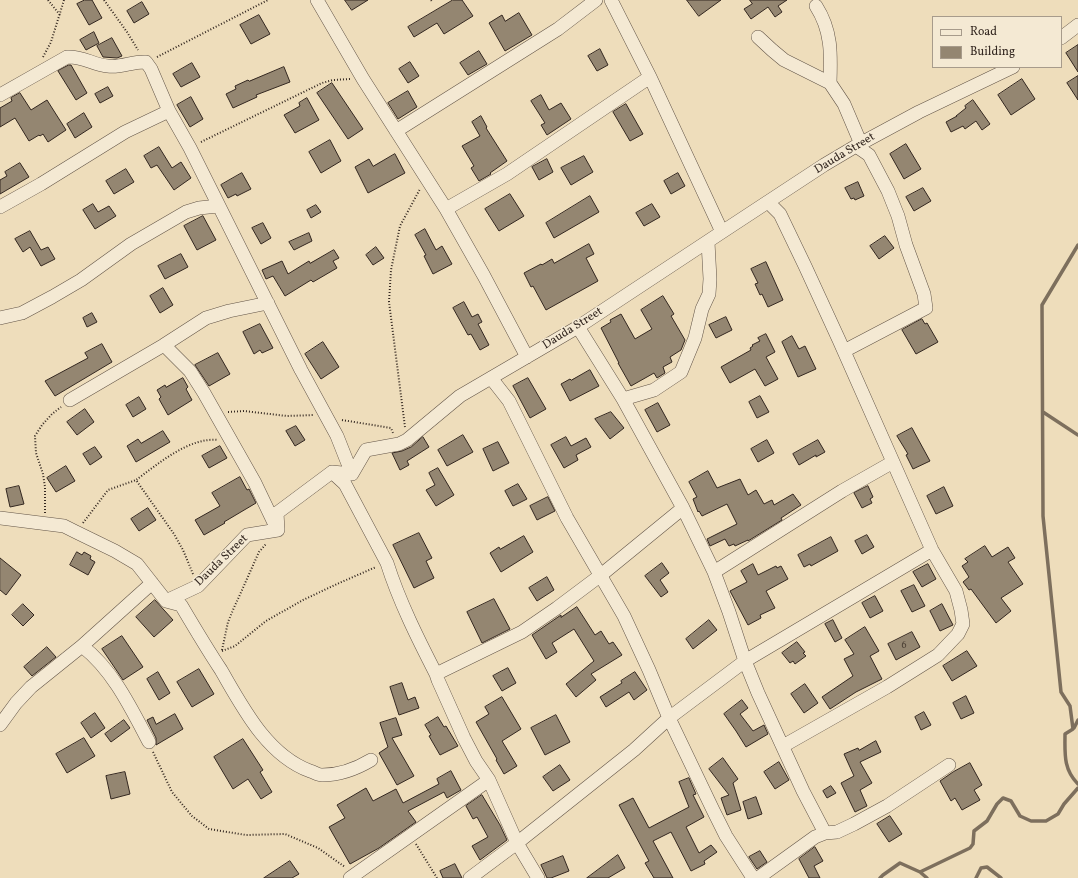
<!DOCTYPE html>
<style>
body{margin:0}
#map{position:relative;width:1078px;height:878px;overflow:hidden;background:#edb;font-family:Vollkorn,serif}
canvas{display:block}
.legend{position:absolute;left:932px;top:16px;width:130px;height:52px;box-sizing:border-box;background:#f4e9d3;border:1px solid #a79b8b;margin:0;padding:5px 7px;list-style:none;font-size:12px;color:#332720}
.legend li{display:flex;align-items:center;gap:8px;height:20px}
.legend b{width:20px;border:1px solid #a79b8b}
</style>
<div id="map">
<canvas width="1078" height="878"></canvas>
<ul class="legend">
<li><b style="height:5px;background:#f4e9d3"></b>Road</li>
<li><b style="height:11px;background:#948671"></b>Building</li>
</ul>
</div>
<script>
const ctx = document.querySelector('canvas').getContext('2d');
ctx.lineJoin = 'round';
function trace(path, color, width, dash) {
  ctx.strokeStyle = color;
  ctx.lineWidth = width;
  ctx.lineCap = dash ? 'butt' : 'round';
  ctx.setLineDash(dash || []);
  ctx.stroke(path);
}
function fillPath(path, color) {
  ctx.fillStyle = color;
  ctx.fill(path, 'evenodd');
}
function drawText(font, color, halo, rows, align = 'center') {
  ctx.font = font + ' Vollkorn,serif';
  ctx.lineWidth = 3;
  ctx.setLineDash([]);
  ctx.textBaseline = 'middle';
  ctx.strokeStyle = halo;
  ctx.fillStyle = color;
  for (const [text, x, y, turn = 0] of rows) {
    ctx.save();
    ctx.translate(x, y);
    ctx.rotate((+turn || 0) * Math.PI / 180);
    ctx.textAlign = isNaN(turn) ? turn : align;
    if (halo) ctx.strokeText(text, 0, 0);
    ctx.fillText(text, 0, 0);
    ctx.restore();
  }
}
trace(new Path2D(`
 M 1078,245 L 1042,305 L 1043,516 L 1061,692 L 1070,706 L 1073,729 L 1065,734 C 1065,753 1063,769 1078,784
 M 1043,412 L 1078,435
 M 1074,728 L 1078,720
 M 920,872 L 970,848 L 973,844 L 974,831 L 987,821 L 997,804 L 1003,798 L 1011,801 L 1020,816 L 1031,821 L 1046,821 L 1058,814 L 1064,804 L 1078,788
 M 880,878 L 883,875 L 900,863 L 920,872 L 927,878
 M 976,878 L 981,868 L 987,867 L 1001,878`), '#7d6f5d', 3.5);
const building = new Path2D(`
 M 85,0 L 92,0 L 102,18 L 89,25 L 77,4 Z
 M 345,0 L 368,0 L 352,10 Z
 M 453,0 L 462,0 L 473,16 L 444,34 L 437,23 L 414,37 L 408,27 Z
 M 687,0 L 721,0 L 699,16 Z
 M 750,0 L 787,0 L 778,6 L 782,12 L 775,17 L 768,7 L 751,19 L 744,9 L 752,4 Z
 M 142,2 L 149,14 L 134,23 L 127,11 Z
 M 519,13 L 532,35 L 505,51 L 489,23 L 502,15 L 505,21 Z
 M 259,15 L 270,34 L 251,44 L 240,25 Z
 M 94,32 L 99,43 L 86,50 L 80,40 Z
 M 112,38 L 122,56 L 117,58 L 103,57 L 97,46 Z
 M 1078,45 L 1078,72 L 1066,53 Z
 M 600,49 L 608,65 L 597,71 L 588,56 Z
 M 479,51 L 487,64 L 468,75 L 460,63 Z
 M 410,62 L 419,76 L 408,83 L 399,69 Z
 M 192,63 L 200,77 L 181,87 L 173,74 Z
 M 69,65 L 71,65 L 87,93 L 76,100 L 58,71 Z
 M 284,67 L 290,82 L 256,95 L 257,97 L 233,108 L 226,94 L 236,89 L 235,86 L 248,80 L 249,81 Z
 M 1078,76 L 1078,100 L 1067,83 Z
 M 1022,79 L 1035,99 L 1011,115 L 998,95 Z
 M 332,83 L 363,129 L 348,139 L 317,93 Z
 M 108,87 L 113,96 L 100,103 L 95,94 Z
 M 408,91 L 417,107 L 398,119 L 388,103 Z
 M 20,93 L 31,110 L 47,100 L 66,130 L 48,142 L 43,134 L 40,136 L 39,135 L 29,141 L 15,118 L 0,127 L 0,108 L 12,101 L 11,98 Z
 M 541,95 L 549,110 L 561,103 L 571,119 L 547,135 L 541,125 L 545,123 L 531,101 Z
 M 191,97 L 203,119 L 190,127 L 177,105 Z
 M 307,98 L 319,120 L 295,133 L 284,115 L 300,106 L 299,103 Z
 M 973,100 L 990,124 L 982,130 L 976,121 L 965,129 L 963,126 L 951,132 L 946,122 L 957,116 L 956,116 L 966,108 L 965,106 Z
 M 626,104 L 643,134 L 630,141 L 613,112 Z
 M 84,113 L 92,127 L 75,138 L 67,124 Z
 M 481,116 L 487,127 L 486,128 L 507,161 L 490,173 L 491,174 L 479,181 L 471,168 L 474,166 L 462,146 L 480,136 L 472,122 Z
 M 330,140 L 341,161 L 321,173 L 309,152 Z
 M 906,144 L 921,169 L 904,179 L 890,154 Z
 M 159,147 L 172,168 L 181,162 L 191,178 L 174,190 L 157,165 L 151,168 L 144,156 Z
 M 395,154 L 405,173 L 368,193 L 355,167 L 369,159 L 373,166 Z
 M 584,156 L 593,172 L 571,185 L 561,168 Z
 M 547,159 L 553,172 L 539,180 L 532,167 Z
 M 20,163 L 29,177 L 0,194 L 0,180 L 7,176 L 5,172 Z
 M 126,169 L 134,182 L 114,194 L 106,181 Z
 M 242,173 L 251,189 L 237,196 L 236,194 L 228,198 L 221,185 Z
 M 678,173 L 685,186 L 671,194 L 664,181 Z
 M 858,182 L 864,196 L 855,200 L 854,198 L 851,199 L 845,188 Z
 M 923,188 L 931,201 L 914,211 L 906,197 Z
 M 510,194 L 524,216 L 499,231 L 485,209 Z
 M 590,196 L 599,212 L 554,238 L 546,223 Z
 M 93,204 L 98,212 L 109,206 L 116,216 L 95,229 L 83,210 Z
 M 652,204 L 660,217 L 644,226 L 636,213 Z
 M 316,205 L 321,212 L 311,218 L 307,210 Z
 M 203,216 L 216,240 L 197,250 L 184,226 Z
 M 263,223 L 271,238 L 261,244 L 252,228 Z
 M 425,229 L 436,250 L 442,246 L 452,264 L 433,274 L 424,256 L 426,255 L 415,235 Z
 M 30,231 L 41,250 L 48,247 L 55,259 L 41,266 L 30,247 L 23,252 L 15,239 Z
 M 309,233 L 312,241 L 294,250 L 289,242 Z
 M 885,236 L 894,248 L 879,259 L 870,246 Z
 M 589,244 L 594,254 L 586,258 L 598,281 L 546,310 L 533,286 L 531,287 L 524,273 L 541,264 L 542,265 L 552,259 L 554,263 Z
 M 376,247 L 384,258 L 373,265 L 366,255 Z
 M 334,250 L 339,258 L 333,261 L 337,268 L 313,282 L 311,280 L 285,296 L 273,276 L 266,279 L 262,270 L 282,261 L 288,274 L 309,261 L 310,263 Z
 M 181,254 L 188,267 L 165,279 L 158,266 Z
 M 766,262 L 783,300 L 768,307 L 762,294 L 760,295 L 755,284 L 758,283 L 751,269 Z
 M 163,288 L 173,305 L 160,313 L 150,296 Z
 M 663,296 L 674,314 L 671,316 L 685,340 L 681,350 L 670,357 L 672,362 L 663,367 L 665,373 L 657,378 L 654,373 L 631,386 L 618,363 L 619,363 L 601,328 L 611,322 L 610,320 L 621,314 L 635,339 L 652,329 L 641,310 Z
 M 464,302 L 472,317 L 478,314 L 482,322 L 478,324 L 489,345 L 480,350 L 471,334 L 468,335 L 453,308 Z
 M 92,313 L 97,322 L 87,327 L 83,318 Z
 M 726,317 L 732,330 L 716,338 L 709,325 Z
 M 922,319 L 925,324 L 927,323 L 938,342 L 916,354 L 902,330 Z
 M 260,324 L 273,348 L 262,353 L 260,350 L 254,354 L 243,332 Z
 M 766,334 L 775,352 L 766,357 L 778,379 L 765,386 L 755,369 L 730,383 L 721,367 L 751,350 L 750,348 L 753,346 L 752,345 L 760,341 L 758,338 Z
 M 792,336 L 799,349 L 805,346 L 816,369 L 798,377 L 782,342 Z
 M 323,342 L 339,367 L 321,379 L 305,354 Z
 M 102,344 L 112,362 L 55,396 L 45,381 L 88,358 L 85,353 Z
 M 218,353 L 230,374 L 209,386 L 195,365 Z
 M 590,370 L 599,386 L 570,401 L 561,384 L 570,379 L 571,380 Z
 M 183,378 L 188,387 L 186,389 L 192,400 L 168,415 L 159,399 L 161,397 L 157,390 L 165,385 L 166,387 Z
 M 528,378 L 546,409 L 530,418 L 513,386 Z
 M 760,396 L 769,412 L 757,418 L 749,402 Z
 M 139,397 L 146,409 L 133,417 L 126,405 Z
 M 658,403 L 670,425 L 657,432 L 645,410 Z
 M 85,409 L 94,422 L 77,435 L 67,422 Z
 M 611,412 L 624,428 L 610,439 L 595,419 Z
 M 296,426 L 305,440 L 295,446 L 286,431 Z
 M 912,428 L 930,461 L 913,469 L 906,455 L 908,454 L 897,436 Z
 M 163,431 L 170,442 L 136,462 L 127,446 L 138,439 L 141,443 Z
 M 463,435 L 473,452 L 447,466 L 438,450 Z
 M 423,437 L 429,447 L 407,461 L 409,465 L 400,470 L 392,453 L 402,451 L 411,447 Z
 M 566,437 L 571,446 L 586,438 L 591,447 L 576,455 L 578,460 L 564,468 L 551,445 Z
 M 767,440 L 774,453 L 758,462 L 751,449 Z
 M 818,440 L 825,452 L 816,457 L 816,455 L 799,465 L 793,454 Z
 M 498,442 L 509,463 L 493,471 L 483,449 Z
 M 220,446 L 227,458 L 209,468 L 202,456 Z
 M 95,447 L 102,457 L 90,465 L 83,454 Z
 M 66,466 L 75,481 L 56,492 L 47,478 Z
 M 438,468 L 454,495 L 436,506 L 426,490 L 435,485 L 429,473 Z
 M 708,471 L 717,488 L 740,479 L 748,495 L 756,490 L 764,504 L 772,500 L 774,505 L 793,494 L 801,505 L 781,518 L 782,520 L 748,541 L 748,540 L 735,546 L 734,544 L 729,546 L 725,539 L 710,546 L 707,539 L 737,524 L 727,504 L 702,516 L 699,511 L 698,512 L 693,499 L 697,497 L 689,482 Z
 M 240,477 L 247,490 L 249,489 L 256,503 L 224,522 L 225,523 L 204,535 L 195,520 L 220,506 L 212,493 Z
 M 518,484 L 527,499 L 513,506 L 505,491 Z
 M 19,486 L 24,504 L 10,507 L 6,489 Z
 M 868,486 L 873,497 L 870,499 L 872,503 L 862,508 L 854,493 Z
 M 944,487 L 953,506 L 936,514 L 927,496 Z
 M 548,497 L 555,511 L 537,520 L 530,506 Z
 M 148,508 L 156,520 L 139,531 L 131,519 Z
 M 419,533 L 432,558 L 426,561 L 434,578 L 414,588 L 393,545 Z
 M 867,535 L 874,547 L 862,554 L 855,541 Z
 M 524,536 L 533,552 L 501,572 L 490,553 L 499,547 L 500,549 Z
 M 831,537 L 838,551 L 811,566 L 810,564 L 804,567 L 798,555 Z
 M 985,546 L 992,557 L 1008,547 L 1015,558 L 1008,562 L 1023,584 L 1001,598 L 1011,611 L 996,623 L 971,589 L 969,590 L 963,582 L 969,577 L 962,566 L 968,562 L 965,559 Z
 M 77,552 L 82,555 L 84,552 L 91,556 L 90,559 L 95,562 L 88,575 L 70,565 Z
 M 0,558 L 21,575 L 6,595 L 0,590 Z
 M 662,563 L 669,573 L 660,580 L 668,592 L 661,597 L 645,576 Z
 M 753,564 L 758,575 L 776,566 L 777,568 L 781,566 L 788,579 L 766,591 L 775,608 L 760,615 L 761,618 L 748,625 L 730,591 L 747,582 L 741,571 Z
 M 928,564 L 936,579 L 922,587 L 913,572 Z
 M 547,577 L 554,590 L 537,601 L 529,588 Z
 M 914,585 L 925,606 L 912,612 L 901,591 Z
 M 875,596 L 883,611 L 870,618 L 862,603 Z
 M 494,599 L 510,629 L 482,643 L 467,612 Z
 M 155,600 L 173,620 L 154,637 L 136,617 Z
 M 23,604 L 34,615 L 23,626 L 12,615 Z
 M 942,604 L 953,625 L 940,631 L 930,611 Z
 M 577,607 L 595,635 L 601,631 L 609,644 L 613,642 L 622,655 L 591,674 L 596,680 L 576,697 L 566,684 L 594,661 L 574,629 L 552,643 L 557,652 L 546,659 L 532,635 L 561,615 L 561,617 Z
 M 709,620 L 717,630 L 693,649 L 686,639 Z
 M 833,620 L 842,638 L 835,642 L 825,624 Z
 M 865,627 L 879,651 L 870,656 L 882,679 L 856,692 L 830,709 L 822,697 L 853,676 L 844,659 L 854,654 L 845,640 Z
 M 912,632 L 920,647 L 896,660 L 888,644 Z
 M 122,636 L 143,667 L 123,680 L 102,649 Z
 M 797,642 L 805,652 L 803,653 L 806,656 L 795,664 L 793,661 L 790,663 L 782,653 Z
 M 47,647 L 56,657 L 32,676 L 24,667 Z
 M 967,651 L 977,666 L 952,681 L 943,666 Z
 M 508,668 L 516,683 L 502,691 L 493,676 Z
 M 199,669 L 214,694 L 192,707 L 177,682 Z
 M 158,672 L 170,693 L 159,700 L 147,679 Z
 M 635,672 L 647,690 L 634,700 L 629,692 L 606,707 L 600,697 L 622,683 L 621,681 Z
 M 402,683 L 408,700 L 415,697 L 419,708 L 399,715 L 390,687 Z
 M 805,684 L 818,703 L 804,713 L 791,694 Z
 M 966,696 L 974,713 L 961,719 L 953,703 Z
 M 502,697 L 521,729 L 502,741 L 517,766 L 504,774 L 496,760 L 497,759 L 476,722 L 489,714 L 485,707 Z
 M 742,700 L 748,708 L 740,714 L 753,731 L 764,725 L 768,734 L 746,747 L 736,731 L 724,714 Z
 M 924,712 L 931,725 L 921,730 L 915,717 Z
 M 95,713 L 105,728 L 91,738 L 81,723 Z
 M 175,714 L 183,729 L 156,745 L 156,738 L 147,720 L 153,717 L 156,724 Z
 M 556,715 L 570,742 L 545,755 L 531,728 Z
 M 438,717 L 444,727 L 446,726 L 458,746 L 440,755 L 429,736 L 431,735 L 425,725 Z
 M 396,718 L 402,735 L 392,738 L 414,776 L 397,785 L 379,753 L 388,747 L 380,723 Z
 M 124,720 L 130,728 L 111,742 L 105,734 Z
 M 84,738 L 95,756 L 67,773 L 56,754 Z
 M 243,739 L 263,770 L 260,772 L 272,792 L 261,799 L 248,779 L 233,789 L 214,757 Z
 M 876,741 L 881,752 L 860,762 L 872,783 L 860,790 L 867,806 L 855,812 L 841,783 L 854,776 L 844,754 L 858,748 L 859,750 Z
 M 723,758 L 738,779 L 733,783 L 741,810 L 727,815 L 721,798 L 729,795 L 709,769 Z
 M 779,762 L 789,780 L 775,789 L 764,772 Z
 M 970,763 L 982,785 L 974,790 L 980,800 L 962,810 L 955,798 L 951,801 L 940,781 L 953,772 Z
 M 560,765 L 570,780 L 553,791 L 543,777 Z
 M 451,771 L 461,790 L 447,798 L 444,792 L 408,811 L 416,822 L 379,848 L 350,864 L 329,827 L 345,818 L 337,805 L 366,788 L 373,801 L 396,789 L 403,803 L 439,784 L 437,779 Z
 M 125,772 L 130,794 L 111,799 L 106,776 Z
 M 689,778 L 696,794 L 693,795 L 704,817 L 686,827 L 699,853 L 711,845 L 717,852 L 704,861 L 705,864 L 691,871 L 671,832 L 653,841 L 673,878 L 654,878 L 645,863 L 649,861 L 619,805 L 633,798 L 649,828 L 689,807 L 679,782 Z
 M 831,786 L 836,793 L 827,798 L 823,791 Z
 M 482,795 L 500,825 L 507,840 L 480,860 L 472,846 L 488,837 L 477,817 L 473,819 L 466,806 Z
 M 756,797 L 762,814 L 748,819 L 743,802 Z
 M 890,816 L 902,834 L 889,842 L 877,824 Z
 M 815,847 L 823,861 L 814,866 L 820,878 L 809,878 L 799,859 Z
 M 760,851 L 767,862 L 757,869 L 749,857 Z
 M 618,855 L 625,868 L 608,878 L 587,878 Z
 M 563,856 L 569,871 L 551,878 L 547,878 L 541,865 Z
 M 290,861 L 299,874 L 292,878 L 264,878 Z
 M 455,864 L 462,878 L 443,878 L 440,871 Z`);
fillPath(building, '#948671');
trace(building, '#332720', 1);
const minor = new Path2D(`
 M 317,0 L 363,79 L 446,209 L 484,276 L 527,357
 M 611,0 L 650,77 L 722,232
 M 816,6 C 832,31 831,54 830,83
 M 758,37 L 772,50 L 784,60 L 830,83 L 844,104 L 861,144
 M 1061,38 L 1078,25
 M 0,95 L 67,57 C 83,56 93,65 108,66 C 121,68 133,61 146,62 L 151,69 L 169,111 L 190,148 L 301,370 L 337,436 L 352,474
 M 396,131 L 558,29 L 596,0
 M 768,202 L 780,214 L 805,266 L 839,340 L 932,550 L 956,591 L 961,610 L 963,624 L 958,634 L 938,655 L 887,687 L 783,746
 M 0,207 L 41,184 L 125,132 L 169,111
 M 446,209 L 507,174 L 650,77
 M 0,318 L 22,313 L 52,297 L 81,280 L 131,244 L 186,212 L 199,208 L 218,206
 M 578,327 L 623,399 L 683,508 L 714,572 L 729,612 L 745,661 L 758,693 L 803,791 L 825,833
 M 164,345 L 190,371 L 204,393 L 255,483 L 276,527
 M 844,351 L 926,308 L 924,294 L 906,245 L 898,216 L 888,191 L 869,155 L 856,146
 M 491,378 L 509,401 L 567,518 L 624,616 L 649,670 L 669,718 L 713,810 L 726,836 L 753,878
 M 623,399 L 654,390 L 681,372 L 695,338 L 702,309 L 709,294 L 710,279 L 708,242
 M 70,400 L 164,345 L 206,318 L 229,311 L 268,303
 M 332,472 L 345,484 L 387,563 C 399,601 418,639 436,674 L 438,680 L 464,738 L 476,761 L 489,780 L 517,843 L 538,878
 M 0,518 L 64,526 L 76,532 L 115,551 L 137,564 L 166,601 L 181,605 C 194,627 207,649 221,670 C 243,708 267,755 310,771 C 314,772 318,775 322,775 C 339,775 356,769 371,760
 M 714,572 L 842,491 L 893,462
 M 166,601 L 198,586 L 247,535 L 278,530 L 277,513 L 332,472 L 352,474 L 366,450 L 399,444 L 407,440 L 460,396 L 578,327 L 722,232 L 824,165 L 856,146 L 919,112 L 1013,67
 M 82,646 C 113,670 131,708 149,742
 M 436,674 L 522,632 L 557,608 L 601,575 L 683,508
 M 0,725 L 16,703 L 31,687 L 82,646 L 152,583
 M 350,878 L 489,780
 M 470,878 L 517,843 L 634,750 L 669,718 L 745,661 L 932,550
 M 758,878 L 815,837 L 825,833 L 837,832 L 854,824 L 887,806 L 949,765`);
trace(minor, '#625447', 14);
trace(new Path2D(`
 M 48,0 L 60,15
 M 104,0 L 127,32 L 138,50
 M 431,0 L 433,2
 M 43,57 L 51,42 L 64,0
 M 157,57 L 268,0
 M 201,142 L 322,83 L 333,80 L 350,79
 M 228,412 L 244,411 L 287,416 L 314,415
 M 342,420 L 391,428 L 393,433
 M 405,427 L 389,302 L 391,270 L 400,226 L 420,189
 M 45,513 L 45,487 L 43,474 L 36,453 L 35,436 L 42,425 L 52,414 L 61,407
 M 83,523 L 108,490 L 136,480
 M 193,574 L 183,550 L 174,534 L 136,480 C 158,464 189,437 218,440
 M 222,650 L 228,622 L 233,610 L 259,552 L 266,544
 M 222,651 L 235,646 L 266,621 L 303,600 L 337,584 L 376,567
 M 153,752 L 172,792 L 192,816 L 209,829 L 246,835 L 285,834 L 318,848 L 345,867
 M 416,844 L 437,878`), '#332720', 2, [1, 2]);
trace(minor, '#f4e9d3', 13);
drawText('10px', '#4b3f34', null, [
 ["6",904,646]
]);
drawText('12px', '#332720', '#f4e9d3', [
 ["Dauda Street",845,154,-31],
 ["Dauda Street",573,329,-32],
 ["Dauda Street",222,561,-44]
]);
</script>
